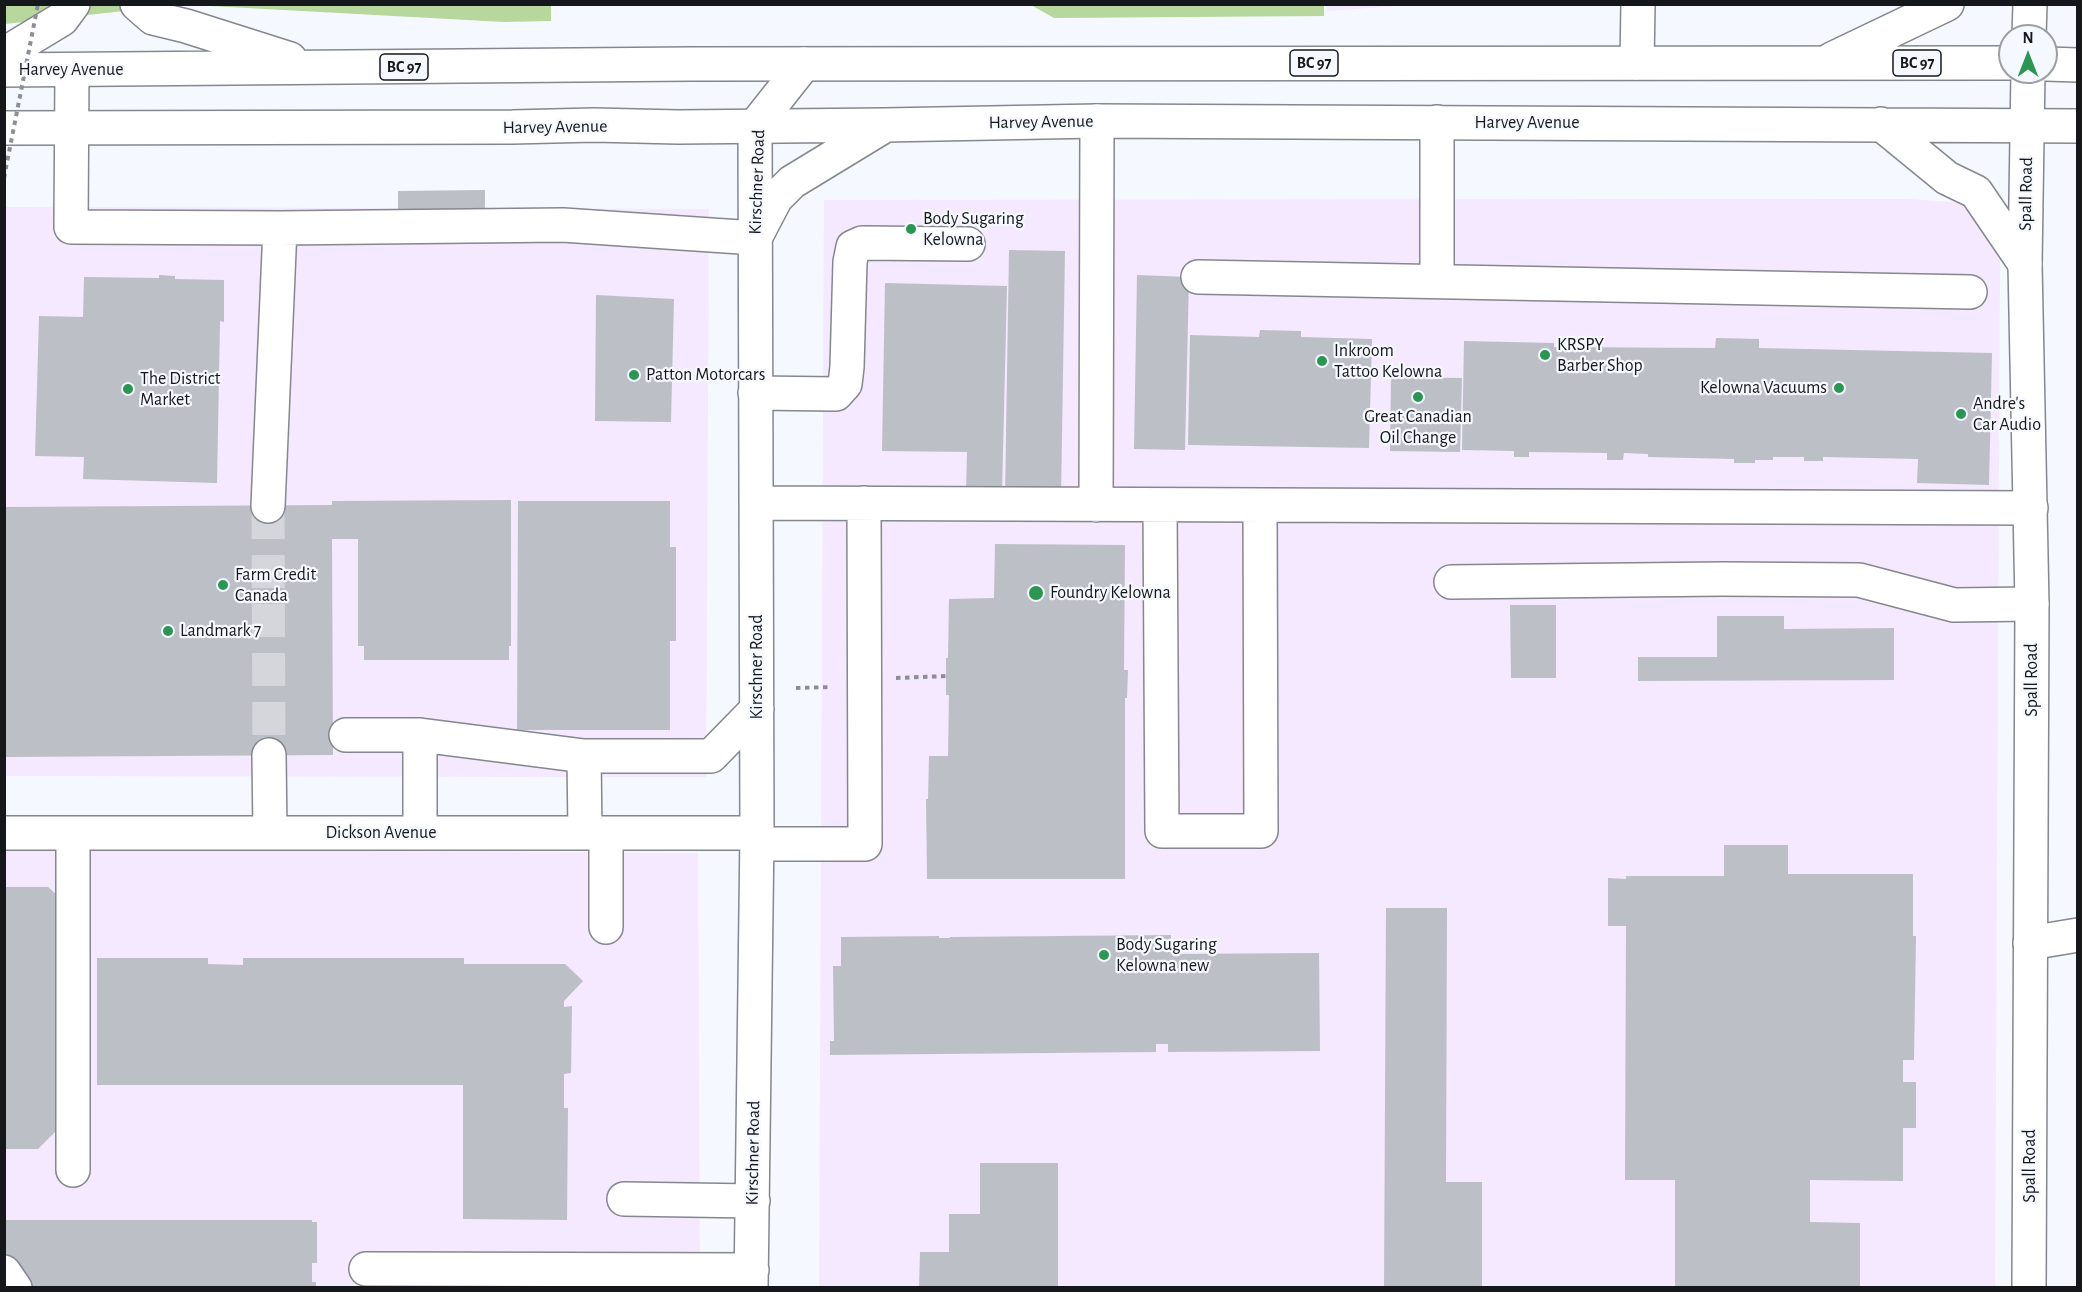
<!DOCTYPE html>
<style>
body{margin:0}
#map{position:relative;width:2082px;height:1292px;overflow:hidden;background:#f5f8fe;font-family:"Alegreya Sans",sans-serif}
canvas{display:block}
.frame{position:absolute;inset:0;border:6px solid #16171a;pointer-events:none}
.north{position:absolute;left:1998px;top:24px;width:60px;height:60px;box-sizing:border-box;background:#f5f8fe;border:2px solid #9c9ea3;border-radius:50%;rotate:0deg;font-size:16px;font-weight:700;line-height:24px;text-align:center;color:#16171a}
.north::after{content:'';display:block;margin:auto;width:21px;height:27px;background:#299751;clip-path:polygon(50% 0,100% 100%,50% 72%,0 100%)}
</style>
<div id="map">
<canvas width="2082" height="1292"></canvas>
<div class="frame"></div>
<div class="north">N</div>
</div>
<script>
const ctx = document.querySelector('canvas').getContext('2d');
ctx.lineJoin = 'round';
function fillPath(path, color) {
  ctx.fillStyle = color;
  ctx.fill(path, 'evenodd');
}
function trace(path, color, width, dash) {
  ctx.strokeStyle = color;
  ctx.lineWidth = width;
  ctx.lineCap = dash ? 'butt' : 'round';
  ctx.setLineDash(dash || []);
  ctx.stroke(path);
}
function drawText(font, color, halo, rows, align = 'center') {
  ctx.font = font + ' "Alegreya Sans",sans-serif';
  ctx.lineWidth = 4.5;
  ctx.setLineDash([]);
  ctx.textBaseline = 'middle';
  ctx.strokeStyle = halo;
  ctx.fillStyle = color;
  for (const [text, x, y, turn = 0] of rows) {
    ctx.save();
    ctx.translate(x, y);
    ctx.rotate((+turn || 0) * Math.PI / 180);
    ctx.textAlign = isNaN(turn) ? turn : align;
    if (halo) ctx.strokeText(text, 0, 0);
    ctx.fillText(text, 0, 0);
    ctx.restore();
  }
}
fillPath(new Path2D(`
 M 1327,5 L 1327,4 L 1409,5 L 1327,11 Z
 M 1909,199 L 1965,203 L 2000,252 L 1995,1287 L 819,1288 L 824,200 Z
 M 5,207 L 709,209 L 706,777 L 5,776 Z
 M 5,849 L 698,853 L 700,1287 L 5,1288 Z`), '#f4e9fe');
fillPath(new Path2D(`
 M 551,4 L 551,21 L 504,22 L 192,5 Z
 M 1324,4 L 1324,16 L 1054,18 L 1031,5 Z
 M 4,5 L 179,5 L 5,24 Z`), '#b7d79d');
fillPath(new Path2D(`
 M 485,190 L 485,209 L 398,209 L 398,191 Z
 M 1009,250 L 1065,251 L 1061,497 L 1005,496 Z
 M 159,275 L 175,276 L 175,279 L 224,280 L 224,322 L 220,321 L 217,483 L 83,479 L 84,457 L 35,456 L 39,316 L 83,317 L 84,277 L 159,278 Z
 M 1137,275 L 1189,277 L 1185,450 L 1134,449 Z
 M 885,283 L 1007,286 L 1002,494 L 966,493 L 967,452 L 882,451 Z
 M 596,295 L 674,299 L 671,422 L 595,421 Z
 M 1260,330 L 1301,331 L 1301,337 L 1372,339 L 1369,448 L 1188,445 L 1190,335 L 1259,337 Z
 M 1716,338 L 1759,339 L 1759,348 L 1992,353 L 1989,485 L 1917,483 L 1918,459 L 1823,457 L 1823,461 L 1804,461 L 1804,457 L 1773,457 L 1773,460 L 1755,460 L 1755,463 L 1734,463 L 1734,459 L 1648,457 L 1648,454 L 1624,453 L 1623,460 L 1607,460 L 1607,453 L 1529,452 L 1529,457 L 1514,457 L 1514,451 L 1462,450 L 1464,341 L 1554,343 L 1554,347 L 1715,348 Z
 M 1391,377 L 1462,378 L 1460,452 L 1390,451 Z
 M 511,500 L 511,646 L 509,646 L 509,660 L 364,660 L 364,646 L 358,646 L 358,539 L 332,539 L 333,755 L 4,757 L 4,507 L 332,505 L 332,501 Z
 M 518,501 L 670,501 L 670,547 L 676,547 L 676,641 L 670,641 L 670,730 L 517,730 Z
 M 995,544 L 1125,545 L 1124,670 L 1128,670 L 1127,698 L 1125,698 L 1125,879 L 927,879 L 926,799 L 928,799 L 929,756 L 948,756 L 949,695 L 946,695 L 946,658 L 948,658 L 949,599 L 994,598 Z
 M 1510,605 L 1556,605 L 1556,678 L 1511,678 Z
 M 1717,616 L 1784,616 L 1784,629 L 1894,628 L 1894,680 L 1638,681 L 1638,657 L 1717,657 Z
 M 1724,845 L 1788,845 L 1788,874 L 1913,874 L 1913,936 L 1916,936 L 1914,1060 L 1903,1060 L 1903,1082 L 1916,1082 L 1916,1128 L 1903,1128 L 1903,1181 L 1810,1180 L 1810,1222 L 1860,1223 L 1860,1288 L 1675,1288 L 1675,1180 L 1625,1180 L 1626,926 L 1608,926 L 1608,878 L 1626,879 L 1626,876 L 1724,876 Z
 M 4,887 L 48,887 L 56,894 L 56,1131 L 38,1149 L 4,1149 Z
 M 1386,908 L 1447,908 L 1446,1182 L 1482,1182 L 1482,1288 L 1384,1288 Z
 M 1171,935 L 1171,954 L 1319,953 L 1320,1051 L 1168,1052 L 1168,1044 L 1156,1044 L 1156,1052 L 830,1055 L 830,1041 L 834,1041 L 833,966 L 841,966 L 841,937 L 939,936 L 939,938 L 950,938 L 950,937 Z
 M 97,958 L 208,958 L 208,964 L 243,965 L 243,958 L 464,958 L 464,964 L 565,964 L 583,981 L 564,1001 L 564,1007 L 572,1006 L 571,1073 L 564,1074 L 564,1108 L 568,1108 L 567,1220 L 463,1219 L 463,1085 L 97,1085 Z
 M 980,1163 L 1058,1163 L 1058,1288 L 919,1288 L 920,1252 L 949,1252 L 949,1214 L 980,1214 Z
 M 4,1220 L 312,1220 L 312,1222 L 317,1222 L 317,1263 L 312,1263 L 312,1282 L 316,1282 L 316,1288 L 53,1288 L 53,1286 L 4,1288 Z`), '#bcbfc6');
trace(new Path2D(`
 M 268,506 L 269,755`), '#d4d6dc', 33, [33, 16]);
const minor = new Path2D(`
 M 1637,63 L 1638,4
 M 72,70 L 71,227 L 280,228 L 268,506
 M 1437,122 L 1437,281
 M 280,228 L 563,225 L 755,238
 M 1198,277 L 1970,292
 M 755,393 L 836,394 L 845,384 L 847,367 L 850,262 L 853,247 L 862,243 L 968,244
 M 756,503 L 2031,508
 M 1096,505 L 1097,121
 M 1160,505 L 1162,831 L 1261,831 L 1260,506
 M 1451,582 L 1722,579 L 1859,580 L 1954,605 L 2032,604
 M 346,735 L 420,735 L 584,756 L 711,756 L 757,709
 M 420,735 L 420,833
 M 269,755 L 270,833
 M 584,756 L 585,833
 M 4,833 L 757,833
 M 606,833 L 606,927
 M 757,844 L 865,844 L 864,503
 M 2030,943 L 2078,935
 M 73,1170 L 73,833
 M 624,1199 L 753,1201
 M 366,1269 L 752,1270
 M 4,1272 L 15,1288
 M 751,1288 L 757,833 L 755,126 L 804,64`);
const major = new Path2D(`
 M 2029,36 L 2030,4
 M 2028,72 L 2025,264 L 2032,604 L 2029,1288`);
const highway = new Path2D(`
 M 137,4 L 153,18 L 186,26 L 290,59
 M 4,54 L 62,19 L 73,4
 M 1832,59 L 1947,4
 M 2046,64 L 2078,65
 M 4,70 L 691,64 L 2010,63
 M 1881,124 L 1947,178 L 1976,192 L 2025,264
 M 4,128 L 512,127 L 594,125 L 678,127 L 885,125 L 1097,121 L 2078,126
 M 755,238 L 776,198 L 792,182 L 884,126`);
trace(minor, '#84878d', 36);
trace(major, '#84878d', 36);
trace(highway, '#84878d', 36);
trace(new Path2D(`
 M 896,678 L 946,676
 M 796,688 L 832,687`), '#8c8e93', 4, [4.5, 4.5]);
trace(minor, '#fff', 33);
trace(major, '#fff', 33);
trace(highway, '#fff', 33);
trace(new Path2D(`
 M 4,178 L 38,4`), '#8c8e93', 4, [4.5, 4.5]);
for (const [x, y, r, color] of [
 [911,229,6,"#299751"],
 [1545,355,6,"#299751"],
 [1322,361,6,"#299751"],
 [634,375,6,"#299751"],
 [1839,388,6,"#299751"],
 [128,389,6,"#299751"],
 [1418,397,6,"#299751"],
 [1961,414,6,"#299751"],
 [223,585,6,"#299751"],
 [1036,593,8,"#299751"],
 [168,631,6,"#299751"],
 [1104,955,6,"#299751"]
]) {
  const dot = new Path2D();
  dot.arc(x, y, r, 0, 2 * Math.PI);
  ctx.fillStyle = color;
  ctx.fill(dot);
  trace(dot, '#f5f8fe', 2);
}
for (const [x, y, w] of [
 [1314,63,48],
 [1917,63,48],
 [404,67,48]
]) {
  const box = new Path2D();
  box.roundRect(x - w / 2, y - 13, w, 26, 4.5);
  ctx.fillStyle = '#f5f8fe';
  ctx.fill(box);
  trace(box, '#16171a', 1.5);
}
drawText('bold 16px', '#16171a', null, [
 ["BC 97",1314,63],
 ["BC 97",1917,63],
 ["BC 97",404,67]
]);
drawText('18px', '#16171a', '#f5f8fe', [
 ["Harvey Avenue",71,70],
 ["Harvey Avenue",1041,122,-1],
 ["Harvey Avenue",1527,123],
 ["Harvey Avenue",555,127,-1],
 ["Kirschner Road",757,182,-88],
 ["Spall Road",2026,194,-89],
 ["Kirschner Road",757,667,-90],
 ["Spall Road",2032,680,-90],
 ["Dickson Avenue",381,833],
 ["Kirschner Road",753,1153,-89],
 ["Spall Road",2030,1166,-90]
]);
drawText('18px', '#16171a', '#f5f8fe', [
 ["Body Sugaring",923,219],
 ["Kelowna",923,240],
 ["KRSPY",1557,345],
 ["Barber Shop",1557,366],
 ["Inkroom",1334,351],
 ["Tattoo Kelowna",1334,372],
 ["Patton Motorcars",646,375],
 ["The District",140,379],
 ["Market",140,400],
 ["Kelowna Vacuums",1827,388,"right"],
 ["Andre's",1973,404],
 ["Car Audio",1973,425],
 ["Great Canadian",1418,417,"center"],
 ["Oil Change",1418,438,"center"],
 ["Farm Credit",235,575],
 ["Canada",235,596],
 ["Foundry Kelowna",1050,593],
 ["Landmark 7",180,631],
 ["Body Sugaring",1116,945],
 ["Kelowna new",1116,966]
], 'left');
</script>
